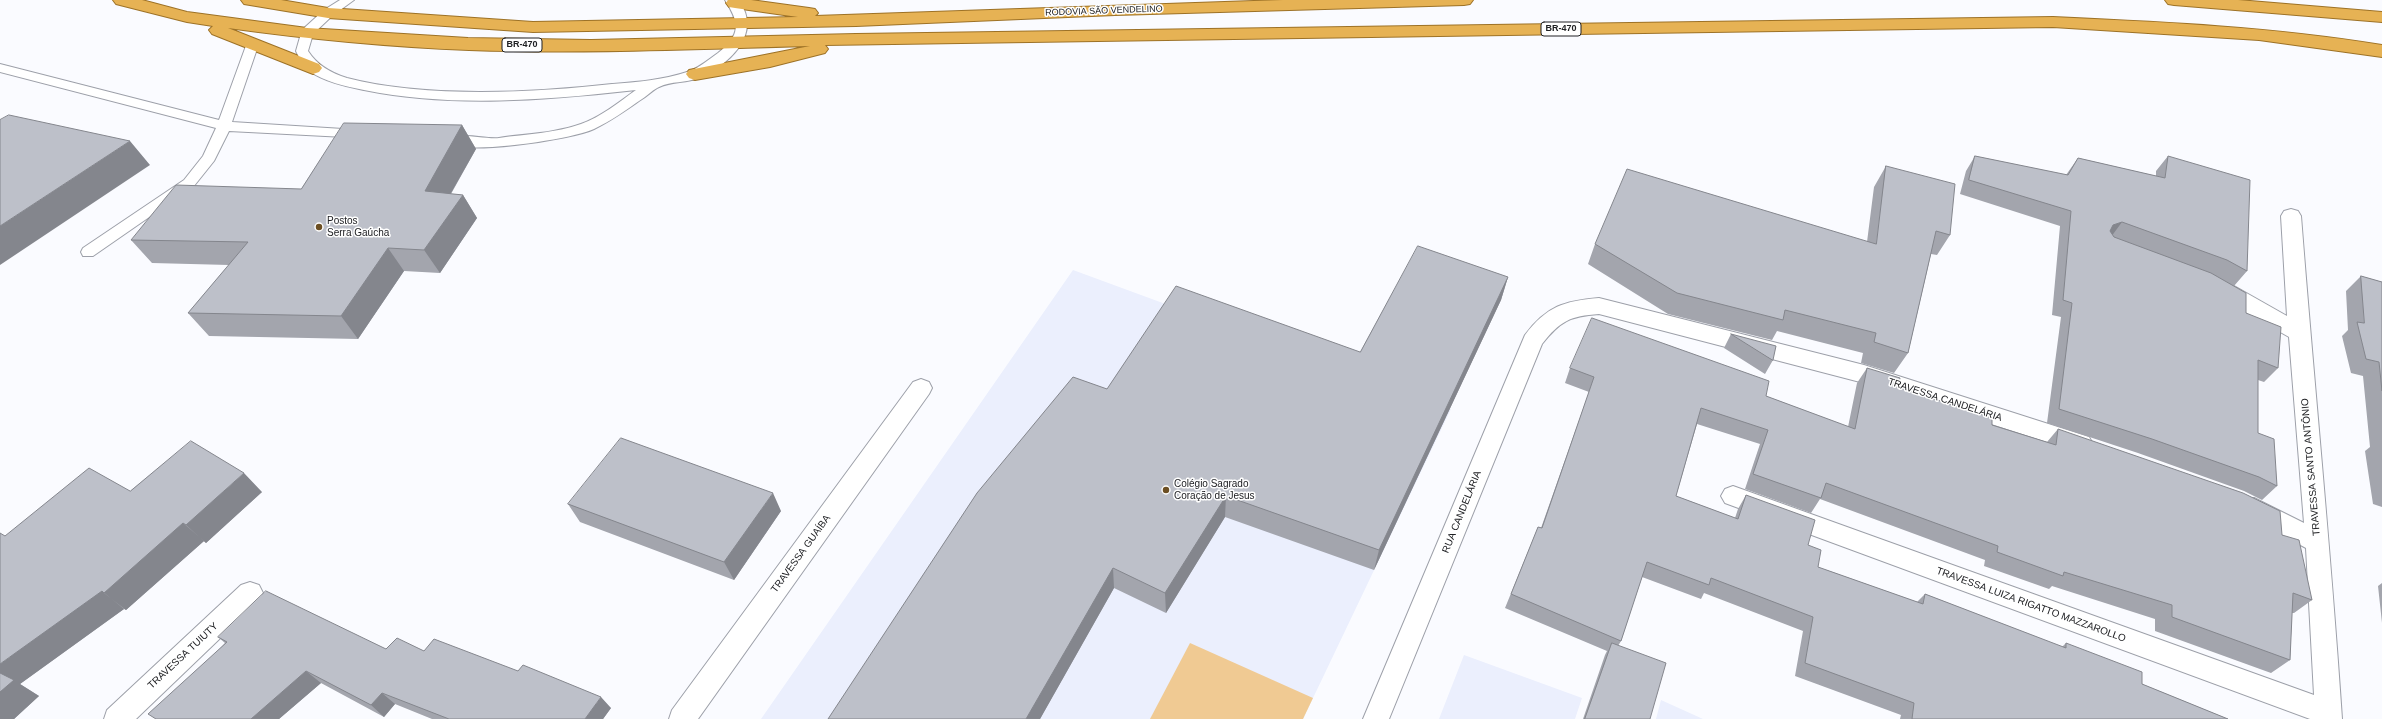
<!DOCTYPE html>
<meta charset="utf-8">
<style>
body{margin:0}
canvas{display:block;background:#fafbff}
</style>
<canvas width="2382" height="719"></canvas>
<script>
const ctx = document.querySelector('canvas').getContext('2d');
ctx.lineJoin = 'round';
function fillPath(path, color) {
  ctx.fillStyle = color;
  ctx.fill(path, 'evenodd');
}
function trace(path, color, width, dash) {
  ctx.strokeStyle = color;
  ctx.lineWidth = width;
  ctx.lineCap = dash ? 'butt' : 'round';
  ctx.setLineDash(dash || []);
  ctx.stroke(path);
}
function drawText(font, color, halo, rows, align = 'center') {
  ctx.font = font + ' Helvetica,sans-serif';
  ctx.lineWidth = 3;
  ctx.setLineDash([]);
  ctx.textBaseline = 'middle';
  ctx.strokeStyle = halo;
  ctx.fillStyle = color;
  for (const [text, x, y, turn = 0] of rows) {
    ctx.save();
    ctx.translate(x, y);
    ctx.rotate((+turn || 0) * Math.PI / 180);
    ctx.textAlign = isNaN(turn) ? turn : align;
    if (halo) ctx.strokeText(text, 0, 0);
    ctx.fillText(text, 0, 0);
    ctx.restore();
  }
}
fillPath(new Path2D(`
 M 1073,270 L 1451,409 L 1303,719 L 761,719 Z
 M 1464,655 L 1582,698 L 1575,719 L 1439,719 Z
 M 1661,700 L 1703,719 L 1656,719 Z`), '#ebeffd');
fillPath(new Path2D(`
 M 1190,643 L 1313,698 L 1303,719 L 1150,719 Z`), '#f0ca93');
const service = new Path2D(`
 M 340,0 L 354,0 L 332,16 L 313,34 L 308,51 C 317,65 331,73 347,78 C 423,98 534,93 612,84 C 637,82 663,80 687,72 C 698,69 708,60 718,53 C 741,35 740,23 725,0 L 739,1 C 763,34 728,66 698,78 C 686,83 671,81 659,87 C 654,89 648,95 642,99 C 626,110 611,121 594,129 C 574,139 454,158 443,140 C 449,130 487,140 499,138 C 526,134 556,133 581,124 C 601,117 619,102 636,90 C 547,100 452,108 364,90 C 345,86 325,82 309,71 C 303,67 299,57 296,51 L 302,30 L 324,10 Z
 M 253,39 L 259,43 L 232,122 L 359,130 L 364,132 L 366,135 L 364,138 L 229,131 L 214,161 L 194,186 L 93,256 L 83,256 L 81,252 L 83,248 L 184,180 L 203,156 L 216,128 L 0,72 L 0,64 L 219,120 L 247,43 Z`);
const minor = new Path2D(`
 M 2291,209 L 2298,211 L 2301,216 C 2314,384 2331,551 2342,719 L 2310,719 L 1725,503 L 1721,496 L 1725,489 L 1733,486 L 2314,695 L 2306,548 L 2246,515 L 2242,508 L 2246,501 L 2254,498 L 2304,523 L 2289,337 L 2213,294 L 2209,288 L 2213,282 L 2220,280 L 2227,282 L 2287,316 L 2281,216 L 2284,211 Z
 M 1599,298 L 1864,365 L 2089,437 L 2093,444 L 2089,451 L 2081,453 L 1864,383 L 1599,314 C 1570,316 1560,321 1542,344 L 1389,719 L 1363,719 L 1525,335 C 1547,306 1564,301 1599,298 Z
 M 921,379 L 929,382 L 932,388 L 929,394 L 698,719 L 669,719 L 672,710 L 913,382 Z
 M 250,582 L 259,585 L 263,593 L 259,601 L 136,719 L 104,719 L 107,710 L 241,585 Z`);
const trunk = new Path2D(`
 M 113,0 L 142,0 L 187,12 L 307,28 L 468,38 L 591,40 L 856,34 L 2053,17 C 2163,22 2273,27 2382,45 L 2382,57 L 2259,40 L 2053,27 L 825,45 L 828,49 L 825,53 L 770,67 L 695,80 L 689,78 L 686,74 L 689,70 L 810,46 C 696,49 582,54 469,50 C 388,47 308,39 228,28 L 319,64 L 322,68 L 319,72 L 313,74 L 212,34 L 209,30 L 213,26 L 187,22 L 116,4 Z
 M 241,0 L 281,0 L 328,8 L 533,22 L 798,17 L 735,8 L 729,7 L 726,3 L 728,0 L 751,0 L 809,8 L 815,9 L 818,13 L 815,16 L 1283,0 L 1473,0 L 1470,4 L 1464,5 L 1115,15 L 856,26 L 533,32 L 328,18 L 244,4 Z
 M 2165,0 L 2238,0 L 2382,12 L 2382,22 L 2174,5 L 2168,4 Z`);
trace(service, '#9da0a9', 2);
trace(minor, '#9da0a9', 2);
trace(trunk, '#9d7227', 2);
fillPath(service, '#fff');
fillPath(minor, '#fff');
fillPath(trunk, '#e6b254');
fillPath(new Path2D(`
 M 462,125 L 476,149 L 451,194 L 463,195 L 477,218 L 440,273 L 404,271 L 358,339 L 209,336 L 188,313 L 229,265 L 152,263 L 131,240 L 301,189 Z
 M 1975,156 L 2066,175 L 2078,158 L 2156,176 L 2156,171 L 2168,156 L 2247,271 L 2234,286 L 2246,313 L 2278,368 L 2264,382 L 2258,380 L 2258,433 L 2277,486 L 2262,500 L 2244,491 L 2138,453 L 2047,423 L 2061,317 L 2052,315 L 2060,226 L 1960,194 L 1966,171 Z
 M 1886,166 L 1950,235 L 1937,255 L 1931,254 L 1908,353 L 1894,373 L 1861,363 L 1863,353 L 1777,331 L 1772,340 L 1668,314 L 1588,264 L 1595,244 L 1867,242 L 1874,187 Z
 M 2361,276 L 2382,282 L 2382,507 L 2373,504 L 2365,451 L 2370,447 L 2363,376 L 2351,373 L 2342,336 L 2348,330 L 2346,291 Z
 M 1508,277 L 1501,300 L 1374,570 L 1225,517 L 1166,613 L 1114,588 L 1040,719 L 828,719 L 1107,389 L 1360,352 Z
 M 1731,334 L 1773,360 L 1765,374 L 1724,348 Z
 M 1570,368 L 1766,396 L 1848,427 L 1857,383 L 1867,368 L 1898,387 L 1992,425 L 2047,442 L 2058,429 L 2282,535 L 2312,600 L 2294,613 L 2292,613 L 2290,660 L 2271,673 L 2155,631 L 2155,619 L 2052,586 L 2049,589 L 1984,566 L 1985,560 L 1820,499 L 1811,513 L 1745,489 L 1760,444 L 1697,424 L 1676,496 L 1735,518 L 1738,509 L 1746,495 L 1808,545 L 1818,567 L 1917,602 L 1925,594 L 2062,647 L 2066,643 L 2142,684 L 2228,719 L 1900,719 L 1901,715 L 1795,676 L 1803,631 L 1704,593 L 1701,599 L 1642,577 L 1621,641 L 1618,646 L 1650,719 L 1583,719 L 1605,655 L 1607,651 L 1505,608 L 1538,527 L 1541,528 L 1589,392 L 1565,383 Z
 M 130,491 L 262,492 L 206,543 L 204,541 L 126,610 L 124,609 L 20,684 L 39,696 L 14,719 L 5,536 Z
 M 568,504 L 781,511 L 734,580 L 580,522 Z
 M 2382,583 L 2382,623 L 2378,586 Z
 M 218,637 L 386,649 L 424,651 L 611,708 L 603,719 L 432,719 L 395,704 L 384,717 L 321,683 L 279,719 L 156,719 L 225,643 Z`), '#a3a5ad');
fillPath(new Path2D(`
 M 462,125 L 476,149 L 439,214 L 425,191 Z
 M 130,141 L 150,165 L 0,265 L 0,226 Z
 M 463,195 L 477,218 L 440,273 L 424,250 Z
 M 2122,222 L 2111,237 L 2102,239 L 2113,225 Z
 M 388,248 L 404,271 L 358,339 L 341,316 Z
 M 1508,277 L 1501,300 L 1374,570 L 1379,550 Z
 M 244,473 L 262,492 L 206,543 L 186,525 Z
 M 773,493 L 781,511 L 734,580 L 724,562 Z
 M 1226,496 L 1225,517 L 1166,613 L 1165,593 Z
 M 183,523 L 204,541 L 126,610 L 104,593 Z
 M 1113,568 L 1114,588 L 1040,719 L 1026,719 Z
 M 102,591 L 124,609 L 20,684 L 39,696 L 14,719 L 0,719 L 0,664 Z
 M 306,671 L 321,683 L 279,719 L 251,719 Z
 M 382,693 L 395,704 L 384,717 L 371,705 Z
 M 601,697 L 611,708 L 603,719 L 585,719 Z`), '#84868d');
const building = new Path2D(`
 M 9,115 L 130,141 L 0,226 L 0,120 Z
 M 344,123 L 462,125 L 425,191 L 463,195 L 424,250 L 388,248 L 341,316 L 188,313 L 248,242 L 131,240 L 176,185 L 301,189 Z
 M 1975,156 L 2068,175 L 2078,158 L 2165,178 L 2168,156 L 2250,180 L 2247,271 L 2227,260 L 2122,222 L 2113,225 L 2110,231 L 2114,237 L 2211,273 L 2246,293 L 2246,313 L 2281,327 L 2278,368 L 2258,360 L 2258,433 L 2274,439 L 2277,486 L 2259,477 L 2152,439 L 2059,409 L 2072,303 L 2063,300 L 2071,211 L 1969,180 Z
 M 1886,166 L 1955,184 L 1950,235 L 1936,231 L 1908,353 L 1874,342 L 1876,333 L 1785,310 L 1783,320 L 1677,293 L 1595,244 L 1627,169 L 1876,244 Z
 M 1418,246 L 1508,277 L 1379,550 L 1226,496 L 1165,593 L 1113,568 L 1026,719 L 828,719 L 977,493 L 1073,377 L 1107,389 L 1176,286 L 1360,352 Z
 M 2361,276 L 2382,282 L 2382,391 L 2379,362 L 2366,359 L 2357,322 L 2364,323 Z
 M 1592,318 L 1769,381 L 1766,396 L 1855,429 L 1867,368 L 1900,378 L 1898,387 L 1992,418 L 1992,425 L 2056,445 L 2058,429 L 2243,493 L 2280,511 L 2282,535 L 2299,540 L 2312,600 L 2293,593 L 2290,660 L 2172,617 L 2172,605 L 2064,572 L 2063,576 L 1997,552 L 1998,546 L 1826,483 L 1821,498 L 1753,474 L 1768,430 L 1701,408 L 1676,496 L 1738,519 L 1746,495 L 1815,520 L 1808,545 L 1821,550 L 1818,567 L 1923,604 L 1925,594 L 2066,648 L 2066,643 L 2142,672 L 2142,684 L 2228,719 L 1912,719 L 1914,703 L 1805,663 L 1813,617 L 1711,578 L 1709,585 L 1647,562 L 1621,641 L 1511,594 L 1538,527 L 1542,528 L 1594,377 L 1570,368 Z
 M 1731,334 L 1776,346 L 1773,360 Z
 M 621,438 L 773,493 L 724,562 L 568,504 Z
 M 191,441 L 244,473 L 186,525 L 183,523 L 104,593 L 102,591 L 0,664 L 0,533 L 5,536 L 89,468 L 130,491 Z
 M 266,591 L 386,649 L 397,638 L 424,651 L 434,639 L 518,671 L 523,665 L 601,697 L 585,719 L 449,719 L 382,693 L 371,705 L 306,671 L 251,719 L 156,719 L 148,714 L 227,642 L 218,637 Z
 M 1612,643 L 1666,663 L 1650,719 L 1585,719 Z
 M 0,673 L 14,680 L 0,692 Z`);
fillPath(building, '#bdc0c9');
trace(building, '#84868d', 1);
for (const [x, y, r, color] of [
 [319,227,4,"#6c4f23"],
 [1166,490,4,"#6c4f23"]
]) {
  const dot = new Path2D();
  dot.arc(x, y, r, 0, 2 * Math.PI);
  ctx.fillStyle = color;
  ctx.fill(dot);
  trace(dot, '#fff', 1.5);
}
drawText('9px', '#202124', '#fff', [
 ["RODOVIA SÃO VENDELINO",1104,11,-2]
]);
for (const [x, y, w] of [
 [1561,29,40],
 [522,45,40]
]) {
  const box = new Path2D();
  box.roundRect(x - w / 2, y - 7, w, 14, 3);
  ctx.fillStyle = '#fff';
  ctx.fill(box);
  trace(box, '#202124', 1);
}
drawText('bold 9px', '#202124', null, [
 ["BR-470",1561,29],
 ["BR-470",522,45]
]);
drawText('10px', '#202124', '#fff', [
 ["Postos",327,221],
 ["Serra Gaúcha",327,233],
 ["Colégio Sagrado",1174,484],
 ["Coração de Jesus",1174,496]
], 'left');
drawText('10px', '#202124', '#fff', [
 ["TRAVESSA CANDELÁRIA",1945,400,18],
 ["TRAVESSA SANTO ANTÔNIO",2311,467,-95],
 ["RUA CANDELÁRIA",1462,512,-68],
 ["TRAVESSA GUAÍBA",801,554,-54],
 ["TRAVESSA LUIZA RIGATTO MAZZAROLLO",2031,605,20],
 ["TRAVESSA TUIUTY",183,656,-43]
]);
</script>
